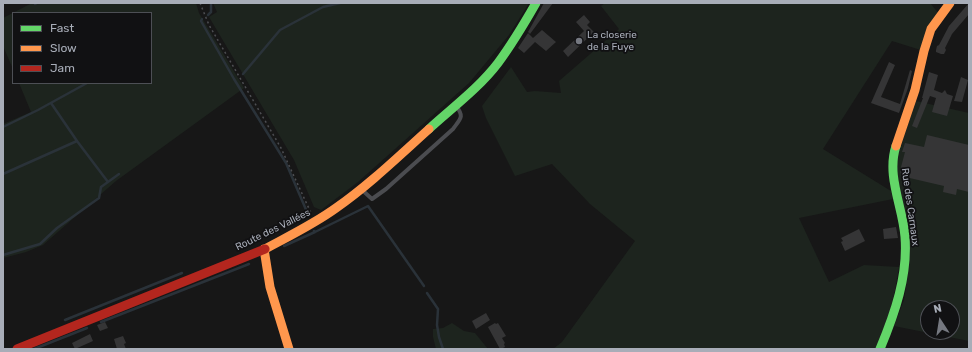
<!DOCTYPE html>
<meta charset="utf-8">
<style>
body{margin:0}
#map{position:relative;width:972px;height:352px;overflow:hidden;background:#171717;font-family:Rubik,sans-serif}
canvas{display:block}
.frame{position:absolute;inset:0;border:4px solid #a8adb8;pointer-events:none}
.legend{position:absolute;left:12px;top:12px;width:140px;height:72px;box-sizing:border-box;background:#111113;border:1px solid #4d4f55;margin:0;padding:5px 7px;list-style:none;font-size:12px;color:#a8adb8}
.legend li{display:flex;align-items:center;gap:8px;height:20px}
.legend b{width:20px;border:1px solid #4d4f55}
.north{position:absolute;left:920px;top:300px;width:40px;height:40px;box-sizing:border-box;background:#111113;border:1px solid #4d4f55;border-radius:50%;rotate:348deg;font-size:11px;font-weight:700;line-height:16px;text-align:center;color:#a8adb8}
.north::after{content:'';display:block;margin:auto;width:14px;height:18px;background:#757880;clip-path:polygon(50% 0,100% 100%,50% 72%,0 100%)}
</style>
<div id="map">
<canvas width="972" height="352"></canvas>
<div class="frame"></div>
<ul class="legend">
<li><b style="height:5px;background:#63d668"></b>Fast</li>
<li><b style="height:5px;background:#ff974d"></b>Slow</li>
<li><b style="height:5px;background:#b3261e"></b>Jam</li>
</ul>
<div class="north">N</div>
</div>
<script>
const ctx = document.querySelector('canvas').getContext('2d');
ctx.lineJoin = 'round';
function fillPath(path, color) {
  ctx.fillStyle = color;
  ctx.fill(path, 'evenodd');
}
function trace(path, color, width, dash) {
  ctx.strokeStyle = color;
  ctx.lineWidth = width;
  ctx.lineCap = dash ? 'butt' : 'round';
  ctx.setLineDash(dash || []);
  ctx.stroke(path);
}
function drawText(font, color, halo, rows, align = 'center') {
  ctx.font = font + ' Rubik,sans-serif';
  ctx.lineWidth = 3.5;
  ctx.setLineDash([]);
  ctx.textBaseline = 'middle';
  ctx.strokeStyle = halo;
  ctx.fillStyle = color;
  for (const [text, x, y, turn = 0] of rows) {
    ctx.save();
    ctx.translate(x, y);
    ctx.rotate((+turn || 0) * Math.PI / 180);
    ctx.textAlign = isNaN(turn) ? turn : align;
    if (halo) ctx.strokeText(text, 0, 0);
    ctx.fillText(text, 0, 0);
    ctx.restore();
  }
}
fillPath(new Path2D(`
 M 32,3 L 196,3 L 199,13 L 244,88 L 116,181 L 43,245 L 26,252 L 3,258 L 3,124 L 31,112 L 19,83 L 151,83 L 151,13 L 13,13 L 13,69 L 3,46 L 3,18 Z
 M 213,3 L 529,3 L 509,35 L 469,83 L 358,182 L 321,210 L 314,207 L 294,160 L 209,17 L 217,12 Z
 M 605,3 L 930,3 L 940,15 L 924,51 L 892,41 L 823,149 L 891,191 L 893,199 L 799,218 L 829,282 L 864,265 L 899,267 L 895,290 L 889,316 L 876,349 L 553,349 L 562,342 L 635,241 L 590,204 L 552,164 L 515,176 L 486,118 L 482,106 L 511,67 L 527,92 L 535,91 L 561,93 L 559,81 L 619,29 L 601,6 Z
 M 916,101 L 969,113 L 969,341 L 894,326 L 904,300 L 909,267 L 896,160 ZM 928,308 L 952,308 L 952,332 L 928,332 Z
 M 452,323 L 464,331 L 475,333 L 488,349 L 436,349 L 433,337 L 433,329 L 443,328 Z`), '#1d241e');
trace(new Path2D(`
 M 35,4 L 37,3
 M 208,15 L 211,12 L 211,3
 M 202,19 L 201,21 L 234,79 L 286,163 L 307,212
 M 243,74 L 280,30 L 323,7 L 340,3
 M 3,127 L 38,110 L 87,83
 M 77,141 L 108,182
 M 3,174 L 77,141 L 51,103
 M 314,231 L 315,232 L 368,206 L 424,286
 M 284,246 L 315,232
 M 3,255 L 40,244 L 57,228 L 99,198 L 101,187 L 119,174
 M 427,293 L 438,309 L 437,325 L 439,337 L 443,349
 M 65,320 L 182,273
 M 101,322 L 249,264
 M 34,349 L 87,328`), '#2a3239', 2.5);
fillPath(new Path2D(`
 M 544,3 L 553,3 L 530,34 L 528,32 Z
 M 969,3 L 969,14 L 952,34 L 945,48 L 946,50 L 944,54 L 941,54 L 936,52 L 936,50 L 937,46 L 939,45 L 949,26 Z
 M 584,15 L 590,22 L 587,25 L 594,32 L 568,57 L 563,51 L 584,31 L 576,22 Z
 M 542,30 L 556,42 L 546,51 L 535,42 L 524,53 L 518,48 L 528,33 L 533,38 Z
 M 889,62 L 895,65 L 881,97 L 900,104 L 910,70 L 912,71 L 908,88 L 899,113 L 871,103 Z
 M 929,72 L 938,75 L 934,90 L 942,93 L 945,90 L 947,94 L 953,96 L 947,116 L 932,112 L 936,98 L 930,96 L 917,128 L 912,126 L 923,98 L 922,98 Z
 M 961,77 L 968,80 L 962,102 L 954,101 Z
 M 927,135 L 969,145 L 969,192 L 957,189 L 956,195 L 943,192 L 944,186 L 901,176 L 900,171 L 905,152 L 902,152 L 905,143 L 924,147 Z
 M 896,227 L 898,238 L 884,239 L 883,229 Z
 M 859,229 L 865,241 L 845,251 L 841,242 L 843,241 L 841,238 Z
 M 486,313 L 490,320 L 476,329 L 472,321 Z
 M 105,322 L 108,328 L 100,331 L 97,325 Z
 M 495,323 L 496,324 L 498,323 L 506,336 L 502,338 L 505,343 L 504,344 L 505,347 L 501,349 L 500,349 L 488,327 Z
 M 90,334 L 93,341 L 75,349 L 72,343 Z
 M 123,336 L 126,343 L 124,344 L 126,349 L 117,349 L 114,339 Z`), '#353536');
trace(new Path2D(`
 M 200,3 L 209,25 L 281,148 L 311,213`), '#4d4e52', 1.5, [2, 3]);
trace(new Path2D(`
 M 361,189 L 372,199 L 386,189 L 453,129 C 460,119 465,117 456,106`), '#4b4c50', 4);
trace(new Path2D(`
 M 429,129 C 452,108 479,88 498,63 C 512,44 524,24 536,3
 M 880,349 C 895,313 908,276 905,237 C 903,207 886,176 896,146`), '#63d668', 9);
trace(new Path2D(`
 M 896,146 L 915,90 L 924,51 L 931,29 L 950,3
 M 264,249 L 270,287 L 289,349
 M 265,249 C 289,236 314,224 336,208 C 369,185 399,156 429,129`), '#ff974d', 9);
trace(new Path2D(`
 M 17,349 L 265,249`), '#b3261e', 9);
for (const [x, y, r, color] of [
 [579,41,4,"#757880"]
]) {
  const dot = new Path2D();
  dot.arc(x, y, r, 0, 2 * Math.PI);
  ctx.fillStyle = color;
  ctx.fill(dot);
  trace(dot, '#111113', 1.5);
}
drawText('10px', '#a8adb8', '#111113', [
 ["La closerie",587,35],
 ["de la Fuye",587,47]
], 'left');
drawText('10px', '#a8adb8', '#111113', [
 ["Rue des Carnaux",910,207,82],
 ["Route des Vallées",273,230,-26]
]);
</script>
